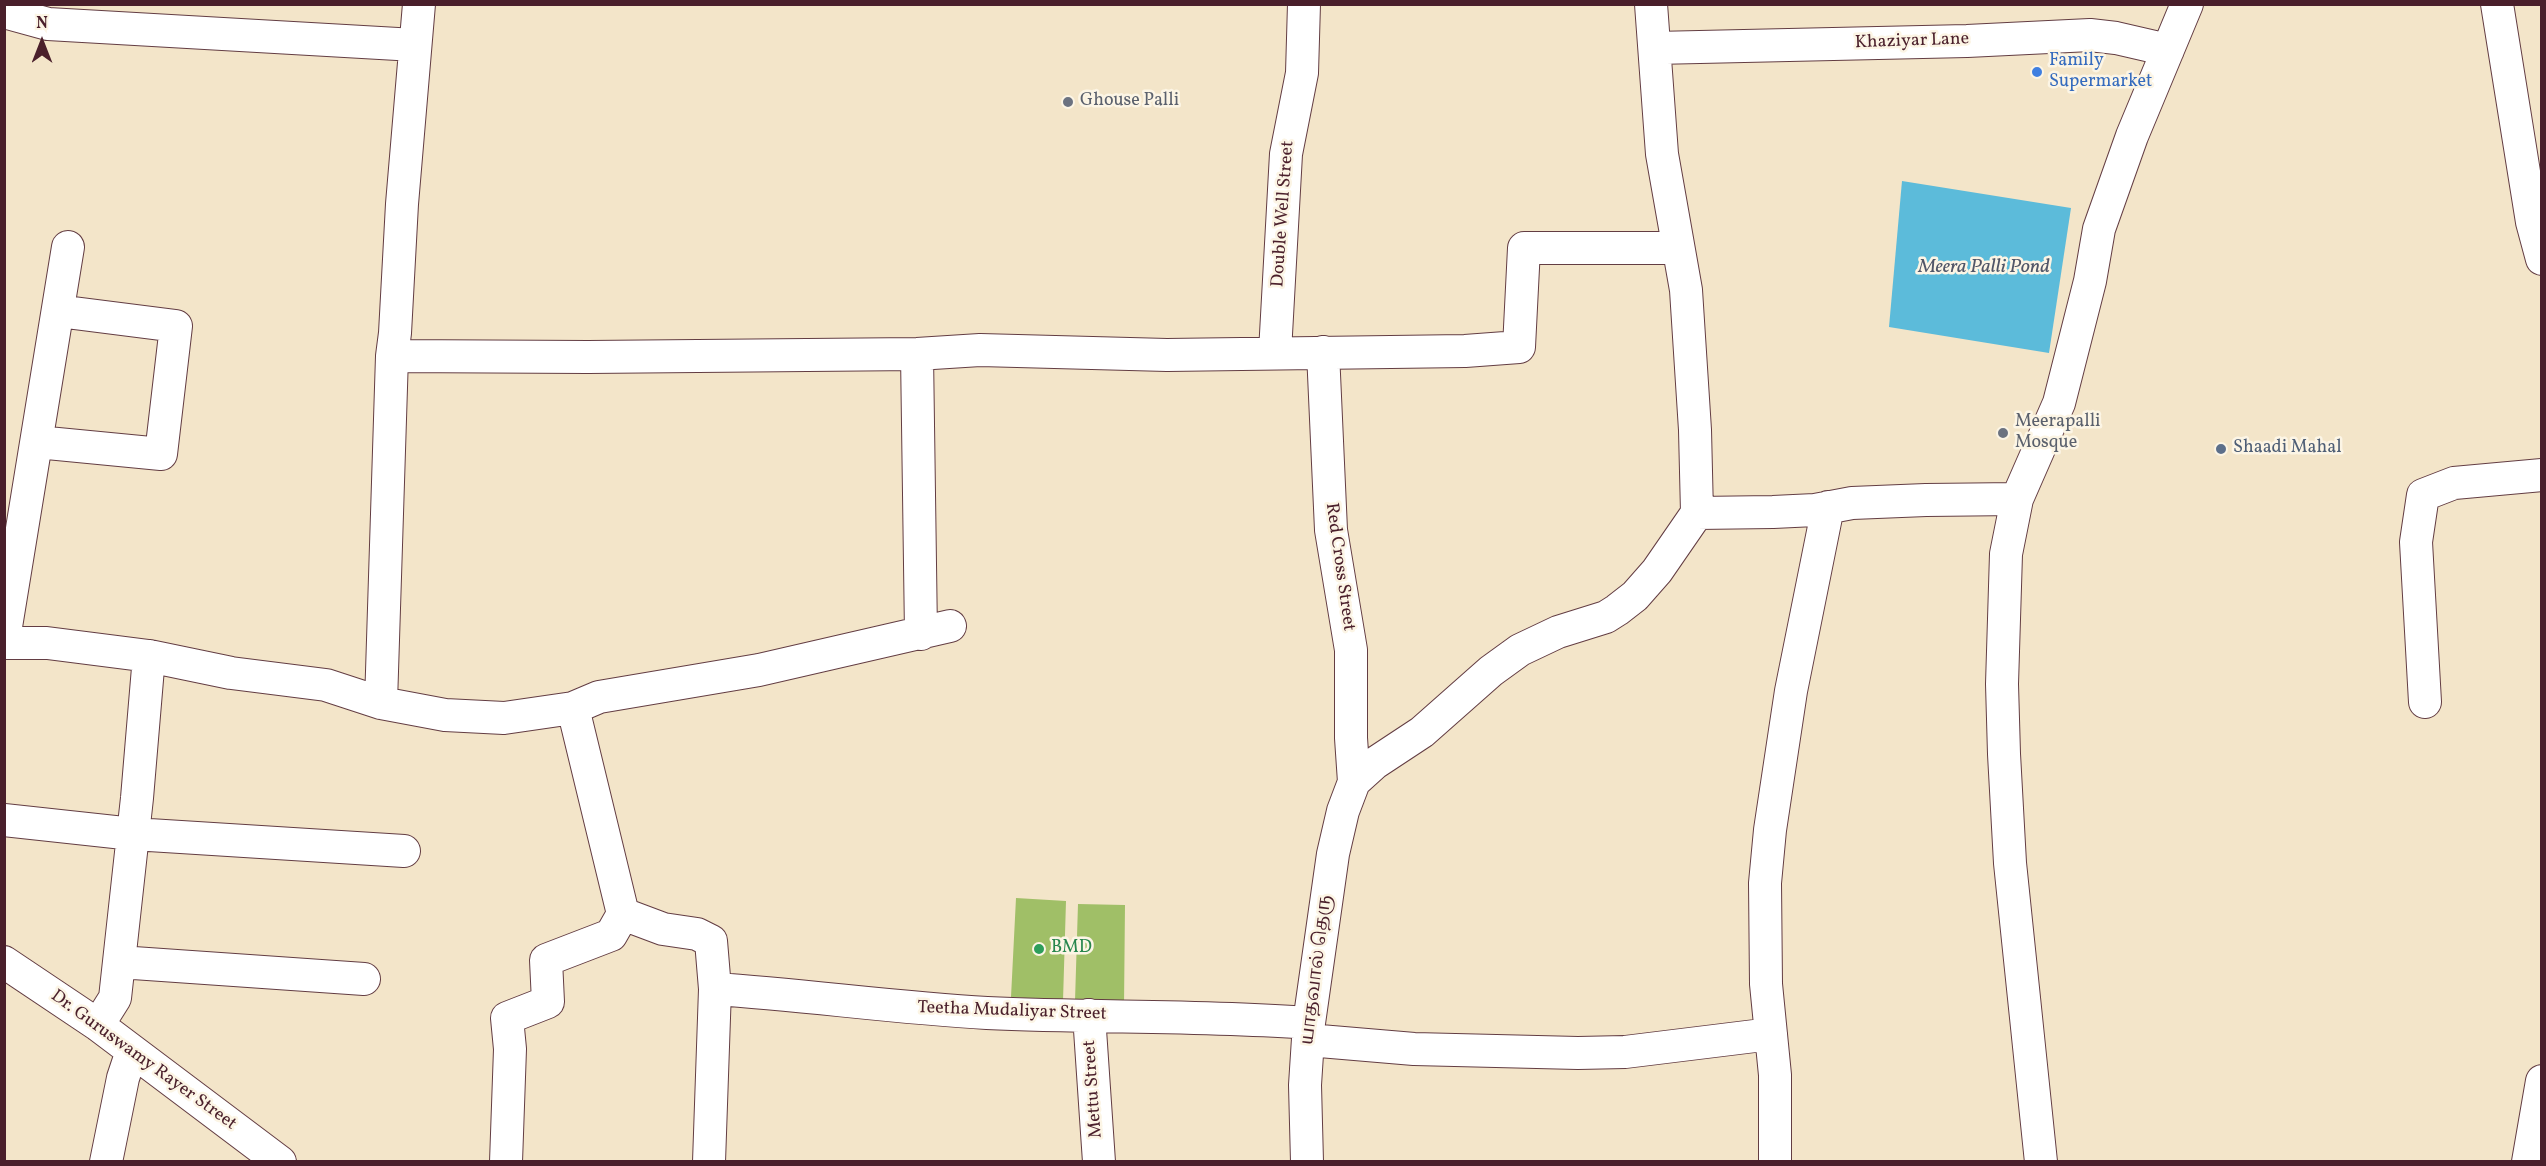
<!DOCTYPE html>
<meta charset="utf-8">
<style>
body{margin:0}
#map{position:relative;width:2546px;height:1166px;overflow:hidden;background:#f3e5c9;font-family:Vollkorn,serif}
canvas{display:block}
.frame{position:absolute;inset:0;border:6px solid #4a1f2b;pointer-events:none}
.north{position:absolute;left:12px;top:12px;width:60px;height:60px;-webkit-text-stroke:4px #fcf5e5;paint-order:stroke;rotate:0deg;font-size:16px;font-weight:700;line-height:24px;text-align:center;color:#4a1f2b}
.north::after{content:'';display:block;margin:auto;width:21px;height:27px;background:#4a1f2b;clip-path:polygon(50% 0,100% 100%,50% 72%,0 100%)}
</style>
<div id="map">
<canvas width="2546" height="1166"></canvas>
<div class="frame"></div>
<div class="north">N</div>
</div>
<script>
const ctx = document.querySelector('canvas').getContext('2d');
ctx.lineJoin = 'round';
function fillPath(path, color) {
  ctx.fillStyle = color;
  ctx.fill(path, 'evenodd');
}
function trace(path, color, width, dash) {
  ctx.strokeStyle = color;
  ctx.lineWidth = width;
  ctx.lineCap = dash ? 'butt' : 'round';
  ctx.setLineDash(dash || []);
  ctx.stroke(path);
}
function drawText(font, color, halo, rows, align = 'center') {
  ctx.font = font + ' Vollkorn,"Noto Serif Tamil",serif';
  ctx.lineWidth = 5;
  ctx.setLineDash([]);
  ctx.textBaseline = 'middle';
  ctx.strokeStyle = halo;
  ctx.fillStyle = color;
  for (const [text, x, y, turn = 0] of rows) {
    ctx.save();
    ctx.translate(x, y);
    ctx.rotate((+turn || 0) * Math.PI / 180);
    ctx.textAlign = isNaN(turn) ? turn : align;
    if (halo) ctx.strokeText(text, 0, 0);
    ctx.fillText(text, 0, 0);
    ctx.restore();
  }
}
fillPath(new Path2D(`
 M 1016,898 L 1066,901 L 1063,1001 L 1011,997 Z
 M 1078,904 L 1125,905 L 1124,1006 L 1075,1001 Z`), '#a0bf67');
fillPath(new Path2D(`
 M 1902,181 L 2071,208 L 2049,353 L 1889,327 Z`), '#5cbbda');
const minor = new Path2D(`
 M 2497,4 L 2532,222 L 2542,259
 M 4,12 L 48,24 L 415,45
 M 1655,48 L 1967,41 L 2090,35 L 2116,38 L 2168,50
 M 1275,352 L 1286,154 L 1302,73 L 1304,4
 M 917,354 L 921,634
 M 392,356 L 588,357 L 917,354 L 980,350 L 1167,355 L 1465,351 L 1519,347 L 1524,248 L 1677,248
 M 37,442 L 161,454 L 176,326 L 58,311
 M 1697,513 L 1773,512 L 1815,510 L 1852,503 L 1926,500 L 2017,499
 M 4,639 L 68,247
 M 4,643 L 47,643 L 149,656 L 231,673 L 326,685 L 381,703 L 445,715 L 504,718 L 573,708 L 599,697 L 759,670 L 950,626
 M 2425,702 L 2416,542 L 2423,495 L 2454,483 L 2542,475
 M 381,703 L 392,356 L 395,333 L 402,204 L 419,4
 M 573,708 L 623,914
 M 1354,782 L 1375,763 L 1422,732 L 1491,671 L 1520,650 L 1558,632 L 1606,617 L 1617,610 L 1635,596 L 1657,571 L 1697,513 L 1695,430 L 1686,290 L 1662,154 L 1651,4
 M 4,820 L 133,834 L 404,851
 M 4,962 L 98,1025 L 280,1162
 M 119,962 L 364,979
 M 715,989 C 806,995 896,1008 987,1013 C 1094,1018 1202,1015 1309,1023
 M 1089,1015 L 1099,1162
 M 98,1025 L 115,998 L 137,798 L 149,656
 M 1308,1040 L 1414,1049 L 1578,1053 L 1625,1052 L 1771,1034
 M 106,1162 L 123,1078 L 132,1051
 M 506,1162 L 510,1049 L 507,1018 L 548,1002 L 546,960 L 611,935 L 623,914 L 663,929 L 697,934 L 711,941 L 715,989 L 709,1162
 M 1307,1162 L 1305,1085 L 1309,1023 L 1333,854 L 1343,811 L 1354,782 L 1351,738 L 1351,650 L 1331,530 L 1323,352
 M 1775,1162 L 1775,1075 L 1766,984 L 1765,883 L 1770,830 L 1791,691 L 1828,507
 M 2041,1162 L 2010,863 L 2004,754 L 2002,684 L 2006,554 L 2017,499 L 2059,403 L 2090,281 L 2099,229 L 2132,136 L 2187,4
 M 2528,1162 L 2542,1081`);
trace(minor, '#633d43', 34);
trace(minor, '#fff', 32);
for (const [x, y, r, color] of [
 [2037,72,6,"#3f7fe0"],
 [1068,102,6,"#6b7280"],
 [2003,433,6,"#6b7280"],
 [2221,449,6,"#5c6f8a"],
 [1039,949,6,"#2e9e5b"]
]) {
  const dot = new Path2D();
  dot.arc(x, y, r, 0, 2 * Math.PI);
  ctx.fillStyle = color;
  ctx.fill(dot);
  trace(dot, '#fcf5e5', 2);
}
drawText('18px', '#4a1f2b', '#fcf5e5', [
 ["Khaziyar Lane",1912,42,-2],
 ["Double Well Street",1284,214,-86],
 ["Red Cross Street",1339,567,82],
 ["யாதவால் தெரு",1318,970,-83],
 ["Teetha Mudaliyar Street",1012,1012,2],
 ["Dr. Guruswamy Rayer Street",143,1061,36],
 ["Mettu Street",1094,1089,-94]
]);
drawText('18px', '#366cbe', '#fcf5e5', [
 ["Family",2049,62],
 ["Supermarket",2049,83]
], 'left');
drawText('18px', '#5b616d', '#fcf5e5', [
 ["Ghouse Palli",1080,102],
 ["Meerapalli",2015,423],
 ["Mosque",2015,444]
], 'left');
drawText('18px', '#4e5e75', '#fcf5e5', [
 ["Shaadi Mahal",2233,449]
], 'left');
drawText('18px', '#27864d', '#fcf5e5', [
 ["BMD",1051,949]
], 'left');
drawText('italic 20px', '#505668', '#fcf5e5', [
 ["Meera Palli Pond",1984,268]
]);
</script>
